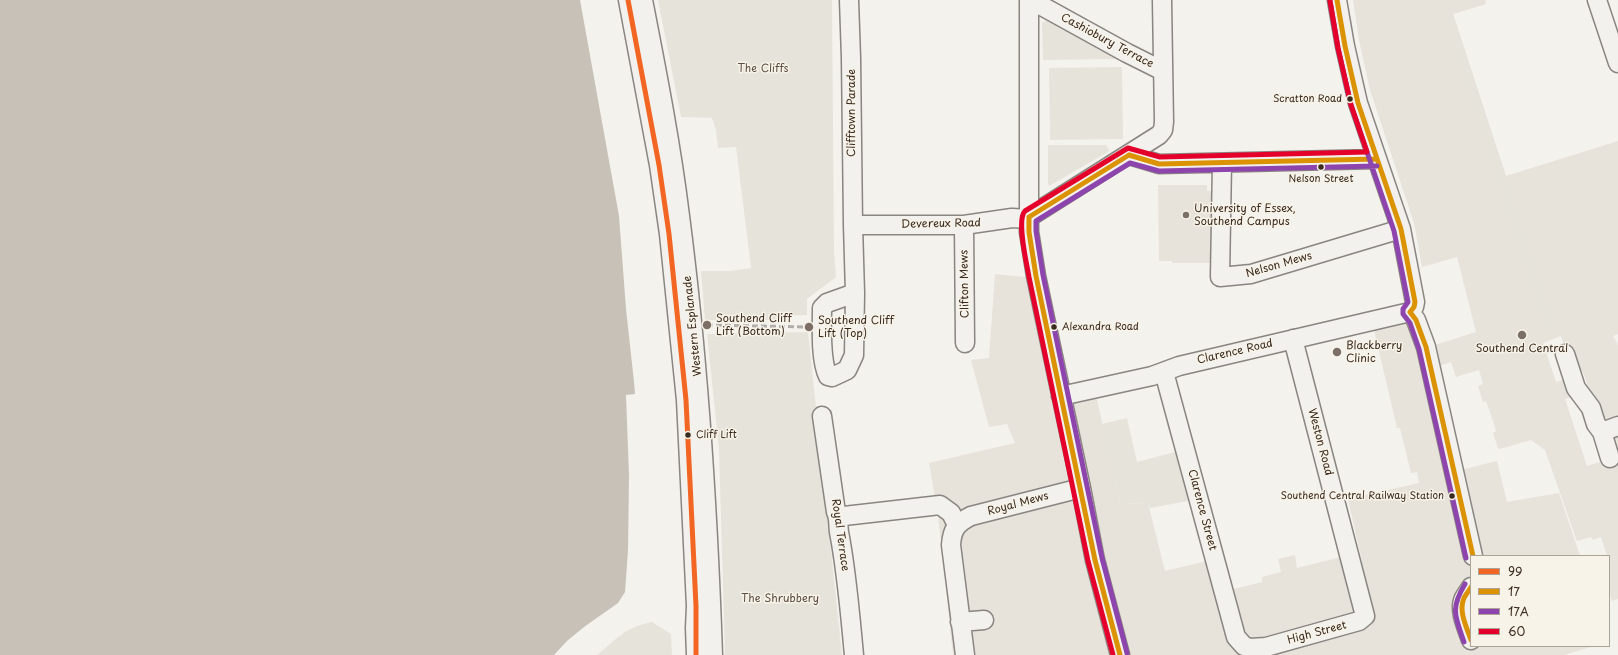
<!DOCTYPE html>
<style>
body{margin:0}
#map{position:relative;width:1618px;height:655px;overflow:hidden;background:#f4f2ec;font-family:"Playpen Sans",sans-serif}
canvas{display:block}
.legend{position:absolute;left:1470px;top:555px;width:140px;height:92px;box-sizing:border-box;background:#f7f3e8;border:1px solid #aca397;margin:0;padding:5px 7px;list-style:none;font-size:12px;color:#3b2a1e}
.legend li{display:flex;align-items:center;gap:8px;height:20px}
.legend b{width:20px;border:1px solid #aca397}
</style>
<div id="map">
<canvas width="1618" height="655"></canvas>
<ul class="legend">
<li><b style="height:5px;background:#f26522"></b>99</li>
<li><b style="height:5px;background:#db9304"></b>17</li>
<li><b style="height:5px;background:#8e44ad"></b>17A</li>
<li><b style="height:5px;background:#e4002b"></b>60</li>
</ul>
</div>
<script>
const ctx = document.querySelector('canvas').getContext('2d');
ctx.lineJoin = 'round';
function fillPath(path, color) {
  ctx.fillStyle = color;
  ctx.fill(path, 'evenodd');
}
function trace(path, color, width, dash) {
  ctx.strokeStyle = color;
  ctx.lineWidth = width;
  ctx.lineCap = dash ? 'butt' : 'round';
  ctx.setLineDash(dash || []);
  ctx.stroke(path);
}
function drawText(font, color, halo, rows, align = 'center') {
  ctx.font = font + ' "Playpen Sans",sans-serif';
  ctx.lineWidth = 3;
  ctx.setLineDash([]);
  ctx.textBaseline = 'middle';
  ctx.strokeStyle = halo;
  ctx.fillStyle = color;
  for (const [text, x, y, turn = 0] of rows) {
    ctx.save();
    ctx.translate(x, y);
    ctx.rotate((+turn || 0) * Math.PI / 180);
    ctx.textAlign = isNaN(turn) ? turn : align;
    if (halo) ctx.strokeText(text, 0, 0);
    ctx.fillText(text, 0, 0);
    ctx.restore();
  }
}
fillPath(new Path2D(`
 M 1353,0 L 1485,0 L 1486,4 L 1453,14 L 1506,176 L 1618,141 L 1618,334 L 1613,336 L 1618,345 L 1618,416 L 1599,423 L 1584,374 L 1568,356 L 1561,336 L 1543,343 L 1556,382 L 1567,379 L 1571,397 L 1565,399 L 1587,466 L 1603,461 L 1598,445 L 1618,437 L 1618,599 L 1612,601 L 1609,592 L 1609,556 L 1607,556 L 1601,537 L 1593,540 L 1591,537 L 1577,541 L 1545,450 L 1531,440 L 1500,449 L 1498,448 L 1493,433 L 1496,431 L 1493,421 L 1486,401 L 1483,402 L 1478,386 L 1483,384 L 1479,370 L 1456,377 L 1451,362 L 1439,366 L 1435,345 L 1476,332 L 1457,257 L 1422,267 L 1414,223 L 1370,90 L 1359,40 Z
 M 1158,185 L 1207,185 L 1207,191 L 1214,191 L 1215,263 L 1172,263 L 1172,261 L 1159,261 Z
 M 995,274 L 1025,277 L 1054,402 L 1096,395 L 1120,504 L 1148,503 L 1165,571 L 1207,561 L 1218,593 L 1262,582 L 1262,577 L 1281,572 L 1278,559 L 1295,555 L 1297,568 L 1341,557 L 1343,565 L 1362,561 L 1348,499 L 1419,483 L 1417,472 L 1411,473 L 1400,428 L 1397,428 L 1374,330 L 1412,322 L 1445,474 L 1497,461 L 1507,502 L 1559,493 L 1580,556 L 1471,556 L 1471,646 L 1594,646 L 1564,655 L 953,655 L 938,515 L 929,463 L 1015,443 L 1007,424 L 989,427 L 971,360 L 989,358 Z`), '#e7e2da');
fillPath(new Path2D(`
 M 658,0 L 832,0 L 834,251 L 836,277 L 807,299 L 807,315 L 779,316 L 775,320 L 705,320 L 701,271 L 730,271 L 751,268 L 736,147 L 718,148 L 716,130 L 712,118 L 681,117 Z
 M 1453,14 L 1554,323 L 1545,327 L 1453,39 L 1456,37 L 1448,15 Z
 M 1047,20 L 1051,21 L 1117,59 L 1043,60 L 1042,25 L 1042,23 Z
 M 1122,67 L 1123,139 L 1050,140 L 1049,68 Z
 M 1048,145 L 1106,145 L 1109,149 L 1108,152 L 1049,186 L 1048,183 Z
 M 808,332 L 842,655 L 725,655 L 719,450 L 707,334 Z
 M 1127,418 L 1137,462 L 1179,451 L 1193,500 L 1150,508 L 1147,503 L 1120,504 L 1102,424 Z
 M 652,622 L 671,634 L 672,655 L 597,655 C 617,639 625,627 652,622 Z`), '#e6e3da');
fillPath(new Path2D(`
 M 0,0 L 580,0 L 619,216 L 626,309 L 634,382 L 635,394 L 626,395 L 629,476 L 628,550 L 625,592 L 618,603 L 584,627 L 567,641 L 554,655 L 0,655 Z`), '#c7c1b7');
const minor = new Path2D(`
 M 628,0 L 659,165 L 669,234 L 686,400 L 696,606 L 695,628 L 696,655
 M 643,0 C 657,72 671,143 680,216 C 699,362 708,508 713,655
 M 849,0 L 851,58 L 853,225 L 855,293 L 854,355 L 847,370 L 832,377 L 828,376 C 820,360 822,326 822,308 L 827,303 L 855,293
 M 1029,0 L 1029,232 L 1036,276 L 1081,488 L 1095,560 L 1120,655
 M 1031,0 L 1127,53 L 1163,71
 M 1337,0 L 1345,46 L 1358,103 L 1401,229 L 1415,302 L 1414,307 L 1410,312
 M 1597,0 L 1618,63
 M 1129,155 L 1159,164 L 1377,159
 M 1222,163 L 1220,277 L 1251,274 L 1401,229
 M 1029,217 L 1159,135 L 1163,130 L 1164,122 L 1162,0
 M 853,225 L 964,225 L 1012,218 L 1029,219
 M 964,225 L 965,343
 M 1410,312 L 1416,320 L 1426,347 L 1473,556
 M 1565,354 L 1576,388 L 1591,408 L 1596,424 L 1602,432 L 1610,458
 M 1164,372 L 1236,637 L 1244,646 L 1250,648 L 1266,647 L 1359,621 L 1365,616 L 1293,339
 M 1061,396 L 1152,376 L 1179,366 L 1410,312
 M 822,416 L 836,512 C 839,518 838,525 839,532 C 847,573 850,614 854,655
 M 1602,432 L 1618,426
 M 839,518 L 844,516 L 940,505 L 951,513 L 957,525
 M 1471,587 C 1469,591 1466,594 1464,598 C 1458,610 1467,628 1471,640
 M 960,622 L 984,620
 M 965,655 L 951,545 C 952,529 957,523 971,516 L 1081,488`);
trace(minor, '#898580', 21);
trace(minor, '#f2f1ed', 18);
trace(new Path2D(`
 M 707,325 L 809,327`), '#b1aeaa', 3, [6, 3]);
trace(new Path2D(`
 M 628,0 L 659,165 L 669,234 L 686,400 L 696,606 L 696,655`), '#f26522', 5);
trace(new Path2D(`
 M 1337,0 L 1345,46 L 1358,103 L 1401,229 L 1415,302 L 1414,307 L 1410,312
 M 1129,155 L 1159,164 L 1377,159
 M 1029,217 L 1029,232 L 1036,276 L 1095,560 L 1120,655
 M 1029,217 L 1129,155
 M 1410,312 L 1416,320 L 1426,347 L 1473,556
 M 1471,587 C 1469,591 1466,594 1464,598 C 1458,611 1467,628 1471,640`), '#db9304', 5);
trace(new Path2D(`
 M 1330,1 L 1338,48 L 1351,105 L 1394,231 L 1408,302 L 1403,309 L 1403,314 L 1410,323 L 1419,349 L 1466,558
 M 1464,642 C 1455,616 1450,609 1465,584
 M 1127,653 L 1102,558 L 1043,275 L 1036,231 L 1036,221 L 1130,163 L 1159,171 L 1377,166`), '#8e44ad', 5);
trace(new Path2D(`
 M 1113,655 L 1088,561 L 1029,277 C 1027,264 1016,220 1025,211 L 1128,148 L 1160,157 L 1367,152 L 1351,105 L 1338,48 L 1330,1`), '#e4002b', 5);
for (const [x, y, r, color] of [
 [1350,99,3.5,"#3b2a1e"],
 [1321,167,3.5,"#3b2a1e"],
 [1186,215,4,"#7c7066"],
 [707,325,5,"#7c7066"],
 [809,327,5,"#7c7066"],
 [1054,327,3.5,"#3b2a1e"],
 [1522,335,5,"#7c7066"],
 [1337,352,5,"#7c7066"],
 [688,435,3.5,"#3b2a1e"],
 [1452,496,3.5,"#3b2a1e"]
]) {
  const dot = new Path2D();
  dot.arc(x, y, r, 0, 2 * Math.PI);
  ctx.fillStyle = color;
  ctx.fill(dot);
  trace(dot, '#f7f3e8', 1.5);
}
drawText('10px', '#3b2a1e', '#f7f3e8', [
 ["Scratton Road",1342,99],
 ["Nelson Street",1321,179,"center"],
 ["Alexandra Road",1062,327,"left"],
 ["Cliff Lift",696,435,"left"],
 ["Southend Central Railway Station",1444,496]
], 'right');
drawText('11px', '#3b2a1e', '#f7f3e8', [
 ["Cashiobury Terrace",1107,41,28],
 ["Clifftown Parade",852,113,-90],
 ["Devereux Road",941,224,-1],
 ["Nelson Mews",1279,265,-16],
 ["Clifton Mews",965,284,-91],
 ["Western Esplanade",693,326,-96],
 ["Clarence Road",1235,352,-13],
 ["Weston Road",1320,442,75],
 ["Royal Mews",1018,504,-15],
 ["Clarence Street",1202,510,75],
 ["Royal Terrace",840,535,82],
 ["High Street",1317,633,-15]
]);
drawText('11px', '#5b4c41', '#f7f3e8', [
 ["The Cliffs",763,69],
 ["The Shrubbery",780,599]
]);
drawText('11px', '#3b2a1e', '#f7f3e8', [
 ["University of Essex,",1194,209],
 ["Southend Campus",1194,222],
 ["Southend Cliff",716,319],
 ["Lift (Bottom)",716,332],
 ["Southend Cliff",818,321],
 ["Lift (Top)",818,334],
 ["Blackberry",1346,346],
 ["Clinic",1346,359],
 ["Southend Central",1522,349,"center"]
], 'left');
</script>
